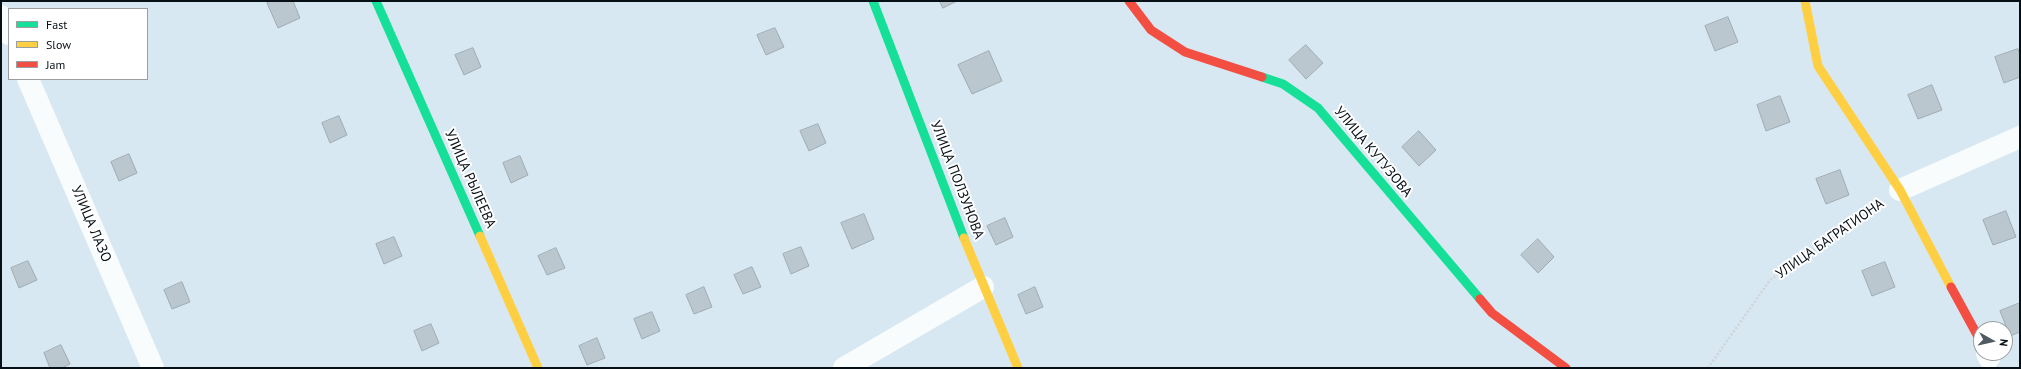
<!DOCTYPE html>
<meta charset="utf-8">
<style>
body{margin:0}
#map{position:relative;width:2021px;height:369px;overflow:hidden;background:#d8e8f2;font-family:"PT Sans",sans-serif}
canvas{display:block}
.frame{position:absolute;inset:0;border:2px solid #060f16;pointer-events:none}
.legend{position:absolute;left:8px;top:8px;width:140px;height:72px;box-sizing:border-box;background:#fff;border:1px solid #9b9fa2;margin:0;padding:5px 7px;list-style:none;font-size:12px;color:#060f16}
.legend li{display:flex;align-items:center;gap:8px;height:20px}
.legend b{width:20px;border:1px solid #9b9fa2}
.north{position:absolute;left:1973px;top:321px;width:40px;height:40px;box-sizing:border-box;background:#fff;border:1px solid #9b9fa2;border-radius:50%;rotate:98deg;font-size:11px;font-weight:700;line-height:16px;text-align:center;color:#060f16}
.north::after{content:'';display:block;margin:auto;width:14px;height:18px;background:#505b63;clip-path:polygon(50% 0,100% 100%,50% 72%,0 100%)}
</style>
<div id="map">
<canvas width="2021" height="369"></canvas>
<div class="frame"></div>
<ul class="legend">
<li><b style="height:5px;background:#16e098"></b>Fast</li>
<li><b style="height:5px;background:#ffcf43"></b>Slow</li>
<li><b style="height:5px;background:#f24e42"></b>Jam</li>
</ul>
<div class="north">N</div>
</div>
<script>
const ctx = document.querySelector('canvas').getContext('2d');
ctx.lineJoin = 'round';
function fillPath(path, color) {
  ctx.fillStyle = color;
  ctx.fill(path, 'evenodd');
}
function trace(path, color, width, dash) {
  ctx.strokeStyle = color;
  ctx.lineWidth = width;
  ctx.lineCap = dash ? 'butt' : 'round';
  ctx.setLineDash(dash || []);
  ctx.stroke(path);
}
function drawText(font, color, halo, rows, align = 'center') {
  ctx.font = font + ' "PT Sans",sans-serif';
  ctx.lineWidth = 4;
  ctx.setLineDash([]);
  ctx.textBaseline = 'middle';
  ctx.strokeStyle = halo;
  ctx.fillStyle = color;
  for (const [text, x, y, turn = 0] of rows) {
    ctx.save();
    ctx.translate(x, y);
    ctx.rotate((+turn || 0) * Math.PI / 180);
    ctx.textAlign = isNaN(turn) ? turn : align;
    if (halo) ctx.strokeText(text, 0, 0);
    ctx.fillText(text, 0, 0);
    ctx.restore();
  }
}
const building = new Path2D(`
 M 272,1 L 293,1 L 300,18 L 278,28 L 267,3 Z
 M 940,1 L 957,1 L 943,8 Z
 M 1728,17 L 1738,42 L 1715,51 L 1705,26 Z
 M 775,28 L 784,47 L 766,55 L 757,35 Z
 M 1306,45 L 1323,63 L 1306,79 L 1289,60 Z
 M 473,48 L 481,67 L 464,75 L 455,55 Z
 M 2018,49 L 2020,55 L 2020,77 L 2004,83 L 1995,57 Z
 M 989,51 L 1002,81 L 972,94 L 958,65 Z
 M 1932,85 L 1942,110 L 1918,119 L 1908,95 Z
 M 1780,96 L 1790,122 L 1766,131 L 1757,105 Z
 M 339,116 L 347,135 L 330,143 L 322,123 Z
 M 818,124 L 826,143 L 809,151 L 800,131 Z
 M 1419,131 L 1436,150 L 1419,166 L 1402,147 Z
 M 129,154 L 137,173 L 119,181 L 111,162 Z
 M 520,156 L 528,175 L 511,183 L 503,163 Z
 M 1840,170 L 1849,195 L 1826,204 L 1816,179 Z
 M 2006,211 L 2016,237 L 1993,245 L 1983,220 Z
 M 864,214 L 874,239 L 852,249 L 841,223 Z
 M 1005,218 L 1013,237 L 996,245 L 987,226 Z
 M 394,237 L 402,256 L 384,264 L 376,244 Z
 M 1538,239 L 1554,257 L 1538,273 L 1521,255 Z
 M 801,247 L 809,266 L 791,274 L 783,254 Z
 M 556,248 L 565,268 L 547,275 L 538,256 Z
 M 28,261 L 37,280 L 19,288 L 11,268 Z
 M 1885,262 L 1895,287 L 1872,296 L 1862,271 Z
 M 752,267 L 761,287 L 743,294 L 734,275 Z
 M 182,282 L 190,302 L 172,309 L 164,290 Z
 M 704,287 L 712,307 L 694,314 L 686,295 Z
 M 1035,287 L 1043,307 L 1026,314 L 1018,295 Z
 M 2020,303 L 2020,332 L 2010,336 L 2000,311 Z
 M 652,312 L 660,331 L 642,339 L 634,319 Z
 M 431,324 L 439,343 L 422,351 L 414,331 Z
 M 597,338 L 605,358 L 587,365 L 579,346 Z
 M 61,345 L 70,364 L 62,368 L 50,368 L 44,353 Z`);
fillPath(building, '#bbc7cf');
trace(building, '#9fabb3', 1);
trace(new Path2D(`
 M 1708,368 L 1770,280 L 1878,206`), '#d0d4d7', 2.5, [2, 2]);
trace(new Path2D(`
 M 1,16 L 9,34
 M 28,79 L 153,368
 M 1900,190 L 2020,137
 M 1987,353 L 1989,358
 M 844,368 L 983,287`), '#f9fcfd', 22);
trace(new Path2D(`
 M 376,1 L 480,236
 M 873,1 L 964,238
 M 1262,77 L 1283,84 L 1318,108 L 1480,299`), '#16e098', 9);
trace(new Path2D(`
 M 1805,1 L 1818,66 L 1900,190 L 1951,287
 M 480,236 L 538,368
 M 964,238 L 1018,368`), '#ffcf43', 9);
trace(new Path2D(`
 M 1129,1 L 1151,30 L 1185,52 L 1262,77
 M 1951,287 L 1981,342
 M 1480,299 L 1492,313 L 1566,368`), '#f24e42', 9);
drawText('14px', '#060f16', '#fff', [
 ["УЛИЦА КУТУЗОВА",1373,152,50],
 ["УЛИЦА РЫЛЕЕВА",470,179,66],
 ["УЛИЦА ПОЛЗУНОВА",957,180,69],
 ["УЛИЦА ЛАЗО",91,224,67],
 ["УЛИЦА БАГРАТИОНА",1830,239,-35]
]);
</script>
